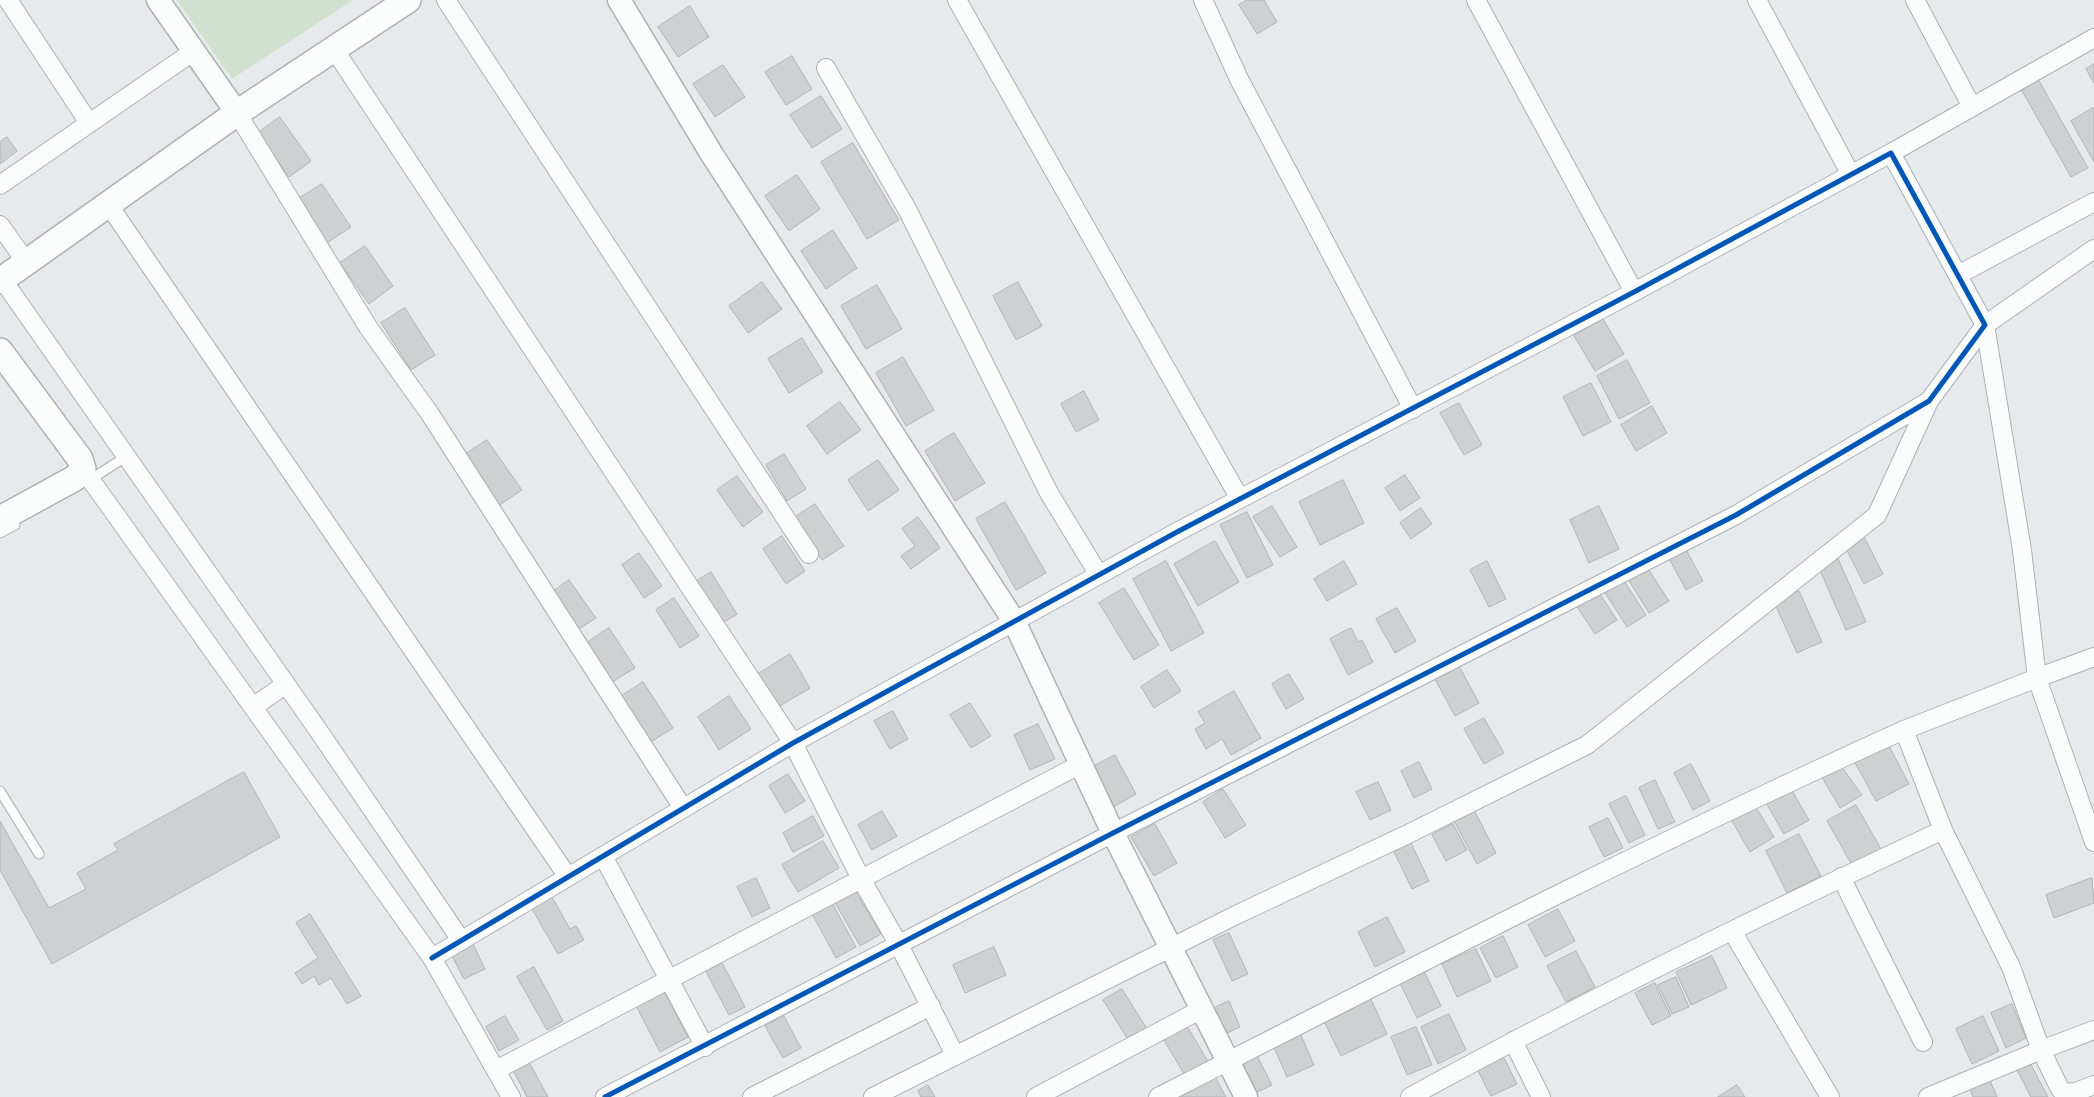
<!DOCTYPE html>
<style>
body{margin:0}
canvas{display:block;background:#e7eaed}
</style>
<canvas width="2094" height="1097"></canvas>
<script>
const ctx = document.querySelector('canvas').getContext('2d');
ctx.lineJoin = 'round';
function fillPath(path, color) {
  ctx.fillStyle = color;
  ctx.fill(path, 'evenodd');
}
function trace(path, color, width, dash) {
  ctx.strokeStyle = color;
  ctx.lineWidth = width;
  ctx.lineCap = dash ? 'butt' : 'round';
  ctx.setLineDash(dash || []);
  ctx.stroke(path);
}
fillPath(new Path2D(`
 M 177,0 L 353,0 L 232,79 Z`), '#d0e1d0');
const building = new Path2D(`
 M 1247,0 L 1264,0 L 1277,22 L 1257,34 L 1239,5 Z
 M 690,6 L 709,37 L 678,57 L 658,27 Z
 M 792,56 L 812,89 L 786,105 L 765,72 Z
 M 2094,64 L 2094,83 L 2086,69 Z
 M 723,65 L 745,97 L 715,117 L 693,84 Z
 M 2034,72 L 2088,168 L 2071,177 L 2017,82 Z
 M 821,96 L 842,129 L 812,148 L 790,115 Z
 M 2093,108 L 2094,110 L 2094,162 L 2071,121 Z
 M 280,117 L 311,161 L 289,177 L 258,133 Z
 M 7,137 L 17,151 L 0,164 L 0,142 Z
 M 853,143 L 899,220 L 867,239 L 821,162 Z
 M 797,175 L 820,209 L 789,231 L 765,196 Z
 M 322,184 L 351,227 L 327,243 L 298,199 Z
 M 833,230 L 857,268 L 826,289 L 801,251 Z
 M 365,246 L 393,286 L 369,304 L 340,263 Z
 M 762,282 L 782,309 L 748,333 L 729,306 Z
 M 1018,282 L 1042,326 L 1016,340 L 993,296 Z
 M 877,285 L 902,329 L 866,349 L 841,306 Z
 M 405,308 L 435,355 L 411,370 L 381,323 Z
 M 1603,319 L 1624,354 L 1595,371 L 1574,336 Z
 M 802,338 L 823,372 L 789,393 L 768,359 Z
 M 903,357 L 934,410 L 906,426 L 876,373 Z
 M 1627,360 L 1650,403 L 1619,419 L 1597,376 Z
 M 1591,383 L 1611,422 L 1583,436 L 1563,397 Z
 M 1084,391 L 1099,420 L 1076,432 L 1061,404 Z
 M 840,402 L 861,430 L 827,454 L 807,426 Z
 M 1459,403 L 1482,445 L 1464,455 L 1440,413 Z
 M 1652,406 L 1667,433 L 1636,451 L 1621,425 Z
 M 954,433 L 985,483 L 955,501 L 925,451 Z
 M 487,440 L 522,490 L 498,506 L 463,456 Z
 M 784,454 L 806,489 L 787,501 L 766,465 Z
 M 878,460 L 899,490 L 868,511 L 848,480 Z
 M 1405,475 L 1420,498 L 1400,511 L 1385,488 Z
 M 737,476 L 763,512 L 743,527 L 717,490 Z
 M 1343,480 L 1364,523 L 1320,545 L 1299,502 Z
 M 1005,502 L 1046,573 L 1016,590 L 976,519 Z
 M 815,504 L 844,546 L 822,560 L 794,518 Z
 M 1272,506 L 1297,547 L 1280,557 L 1253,517 Z
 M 1599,506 L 1619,549 L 1589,563 L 1570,520 Z
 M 1421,508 L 1432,524 L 1411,539 L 1400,523 Z
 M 1247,512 L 1273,565 L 1247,578 L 1220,525 Z
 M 918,517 L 940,548 L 911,569 L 901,556 L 915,546 L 902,529 Z
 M 1862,533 L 1883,574 L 1864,584 L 1845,547 Z
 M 782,536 L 805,571 L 786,584 L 763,549 Z
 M 1215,541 L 1239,582 L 1198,606 L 1174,564 Z
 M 1683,544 L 1703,581 L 1686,590 L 1666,553 Z
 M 639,553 L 662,586 L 644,598 L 622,565 Z
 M 1836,554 L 1866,622 L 1846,630 L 1819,568 Z
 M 1166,561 L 1204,633 L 1171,651 L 1133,579 Z
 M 1344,561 L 1357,584 L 1327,601 L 1314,579 Z
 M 1487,561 L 1506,599 L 1489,607 L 1470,570 Z
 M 1645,564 L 1669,601 L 1649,613 L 1626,576 Z
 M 711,572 L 737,614 L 718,626 L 692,584 Z
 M 1623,579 L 1646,615 L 1627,627 L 1604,591 Z
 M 569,580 L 596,618 L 579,629 L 553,592 Z
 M 1124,588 L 1159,645 L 1134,660 L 1099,603 Z
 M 1598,591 L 1617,620 L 1595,634 L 1576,605 Z
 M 1799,591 L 1822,642 L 1797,653 L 1774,602 Z
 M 674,598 L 699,636 L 680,648 L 656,610 Z
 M 1397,608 L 1416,641 L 1395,653 L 1376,619 Z
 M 609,628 L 635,668 L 612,682 L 587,643 Z
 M 1351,628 L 1358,642 L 1362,640 L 1373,662 L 1348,675 L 1330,639 Z
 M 790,654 L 810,688 L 778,707 L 758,674 Z
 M 1459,666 L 1479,703 L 1455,716 L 1435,679 Z
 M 1167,670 L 1181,691 L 1154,708 L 1141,687 Z
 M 1289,674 L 1304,699 L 1286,709 L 1272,684 Z
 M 643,682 L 673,728 L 649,743 L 620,697 Z
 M 1234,691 L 1261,738 L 1231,755 L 1222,739 L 1206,749 L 1195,729 L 1205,723 L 1198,712 Z
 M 729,696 L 751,729 L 719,750 L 698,717 Z
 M 970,703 L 991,736 L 971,748 L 950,715 Z
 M 893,711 L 908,739 L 890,749 L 874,721 Z
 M 1484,718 L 1504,753 L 1484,764 L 1464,729 Z
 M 1038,724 L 1055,759 L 1030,770 L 1014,735 Z
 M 1887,742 L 1909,784 L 1876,801 L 1853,759 Z
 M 1115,755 L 1136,794 L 1113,807 L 1091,768 Z
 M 1419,762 L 1432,789 L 1414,798 L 1401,771 Z
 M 1838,762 L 1862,795 L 1840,808 L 1819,772 Z
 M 1691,764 L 1710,801 L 1693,810 L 1674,773 Z
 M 244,772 L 280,837 L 52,964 L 0,870 L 0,821 L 49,908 L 86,889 L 77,873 L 118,850 L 114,844 Z
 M 788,774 L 805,801 L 785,813 L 769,786 Z
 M 1655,780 L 1675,822 L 1658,829 L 1639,788 Z
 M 1378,782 L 1391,810 L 1370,820 L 1356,792 Z
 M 1790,787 L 1809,820 L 1784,834 L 1765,801 Z
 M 1223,789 L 1246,825 L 1225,838 L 1203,802 Z
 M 1626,796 L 1645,835 L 1629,843 L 1609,804 Z
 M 1752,801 L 1774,837 L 1750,852 L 1729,816 Z
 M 1856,805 L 1881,849 L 1852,865 L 1827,821 Z
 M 1474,810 L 1496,853 L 1477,864 L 1454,821 Z
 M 882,811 L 897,836 L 872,850 L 858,825 Z
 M 813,816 L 824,836 L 793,852 L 783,833 Z
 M 1608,818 L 1623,848 L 1604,857 L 1589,827 Z
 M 1155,824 L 1177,863 L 1154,876 L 1131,837 Z
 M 1453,824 L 1467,850 L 1446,861 L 1432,835 Z
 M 1799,834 L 1821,876 L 1787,893 L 1766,851 Z
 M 823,841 L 839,868 L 798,892 L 782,865 Z
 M 1411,843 L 1429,881 L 1412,889 L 1394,852 Z
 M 756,878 L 770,908 L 752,917 L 737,887 Z
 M 2092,878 L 2094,903 L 2054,918 L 2046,895 Z
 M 854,889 L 881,934 L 860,946 L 834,901 Z
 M 552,897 L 570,929 L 576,926 L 584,940 L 558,954 L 532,909 Z
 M 831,901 L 856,947 L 836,958 L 811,912 Z
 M 1558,909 L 1575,941 L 1545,957 L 1528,925 Z
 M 310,914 L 361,996 L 347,1004 L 331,978 L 319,985 L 314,976 L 302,984 L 295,973 L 318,958 L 296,923 Z
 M 1387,917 L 1405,952 L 1375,967 L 1358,932 Z
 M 1229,933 L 1248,974 L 1232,981 L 1213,940 Z
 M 1503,936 L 1518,967 L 1496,978 L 1480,948 Z
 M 473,944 L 485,969 L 464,979 L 451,954 Z
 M 994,947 L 1006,975 L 965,993 L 953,965 Z
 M 1476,949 L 1491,981 L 1457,997 L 1442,964 Z
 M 1576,951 L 1595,987 L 1566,1002 L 1547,966 Z
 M 1712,956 L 1727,988 L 1691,1005 L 1676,972 Z
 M 720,959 L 745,1007 L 729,1015 L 704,968 Z
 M 534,967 L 563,1021 L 547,1030 L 517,977 Z
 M 1423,969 L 1441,1006 L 1417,1018 L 1399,981 Z
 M 1676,977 L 1689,1007 L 1672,1014 L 1658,985 Z
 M 1655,983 L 1671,1016 L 1652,1025 L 1635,993 Z
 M 662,987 L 688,1037 L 660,1052 L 634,1002 Z
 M 1122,989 L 1147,1029 L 1129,1041 L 1103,1000 Z
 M 1369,995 L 1387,1034 L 1341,1056 L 1322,1017 Z
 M 1229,1001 L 1240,1027 L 1221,1036 L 1210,1010 Z
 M 2012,1004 L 2026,1038 L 2006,1048 L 1991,1013 Z
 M 1449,1014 L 1466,1050 L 1438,1064 L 1421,1027 Z
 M 505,1016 L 519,1040 L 499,1051 L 486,1027 Z
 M 784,1016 L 801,1048 L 783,1058 L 765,1026 Z
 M 1983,1016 L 1999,1051 L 1972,1064 L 1956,1029 Z
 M 1185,1023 L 1209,1063 L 1186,1077 L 1162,1037 Z
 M 1416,1027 L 1432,1065 L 1407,1075 L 1391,1037 Z
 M 1300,1033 L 1314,1065 L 1287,1077 L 1273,1045 Z
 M 1256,1054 L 1272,1085 L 1251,1095 L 1235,1064 Z
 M 1504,1058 L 1517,1084 L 1491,1096 L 1478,1071 Z
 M 529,1062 L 548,1097 L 527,1097 L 513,1070 Z
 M 2030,1063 L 2048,1097 L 2031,1097 L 2017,1070 Z
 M 1213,1073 L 1226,1097 L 1182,1097 L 1179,1092 Z
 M 1989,1078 L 1997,1097 L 1973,1097 L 1969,1087 Z
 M 928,1085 L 935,1097 L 921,1097 L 918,1091 Z
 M 1737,1085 L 1745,1097 L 1718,1097 Z`);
fillPath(building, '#ced0d2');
trace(building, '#b1b3b5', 1);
const service = new Path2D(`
 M 88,481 L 127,456
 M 0,533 L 15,525
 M 0,791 L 39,854`);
const minor = new Path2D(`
 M 8,0 L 89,123
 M 446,0 L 809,554
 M 957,0 L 1240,499
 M 1203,0 L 1239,79 L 1413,409
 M 1476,0 L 1634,292
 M 1757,0 L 1851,175
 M 1915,0 L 1972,107
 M 334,49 L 793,743 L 860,877 L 899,945 L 955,1055
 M 826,68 L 907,209 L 1049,493 L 1099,575
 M 237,113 L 368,327 L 430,414 L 683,808
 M 1891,153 L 2094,38
 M 0,185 L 194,51
 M 108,204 L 568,877
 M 0,225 L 26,262
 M 2094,249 L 1985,325 L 2022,550 L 2037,678 L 1904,730 L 1943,830 L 2011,967 L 2041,1050 L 2060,1089 L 2064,1093 L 2076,1092 L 2094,1085
 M 1958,275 L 2094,202
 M 2,279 L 318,730 L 461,940
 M 83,469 L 432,958 L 511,1097
 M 2094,657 L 2037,678 L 2094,842
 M 253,707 L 286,684
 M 603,856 L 705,1047
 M 1841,877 L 1923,1042
 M 1732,931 L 1830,1097
 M 432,958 L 793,743 L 1177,532 L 1634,292 L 1891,153 L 1985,325 L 1929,401 L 1736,515 L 1113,833 L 605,1097
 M 1513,1041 L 1541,1097
 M 496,1070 L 1081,764
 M 752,1097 L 931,1006
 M 873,1097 L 1236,915 L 1408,834 L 1587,745 L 1877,515 L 1929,401
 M 1036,1097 L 1202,1009
 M 1158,1097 C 1405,971 1651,844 1904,730
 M 1410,1097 C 1584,1001 1763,914 1943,830
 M 1928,1097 L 2041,1050 L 2094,1030`);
const tertiary = new Path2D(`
 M 158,0 L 237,113
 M 619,0 L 711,153 L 1014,621 L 1113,833 L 1246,1097`);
const secondary = new Path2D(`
 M 0,281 L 237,113 L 408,0
 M 0,351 L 80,459 L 83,469 L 75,478 L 0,519`);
trace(service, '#aeb0b3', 11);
trace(minor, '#aeb0b3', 20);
trace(tertiary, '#aeb0b3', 25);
trace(secondary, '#aeb0b3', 28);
trace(service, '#fbfcfc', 9);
trace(minor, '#fbfcfc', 18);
trace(tertiary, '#fbfcfc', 22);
trace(secondary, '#fbfcfc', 25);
trace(new Path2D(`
 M 432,958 L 793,743 L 1177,532 L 1634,292 L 1891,153 L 1985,325 L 1929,401 L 1736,515 L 1113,833 L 605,1097`), '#0057b8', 5);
</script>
